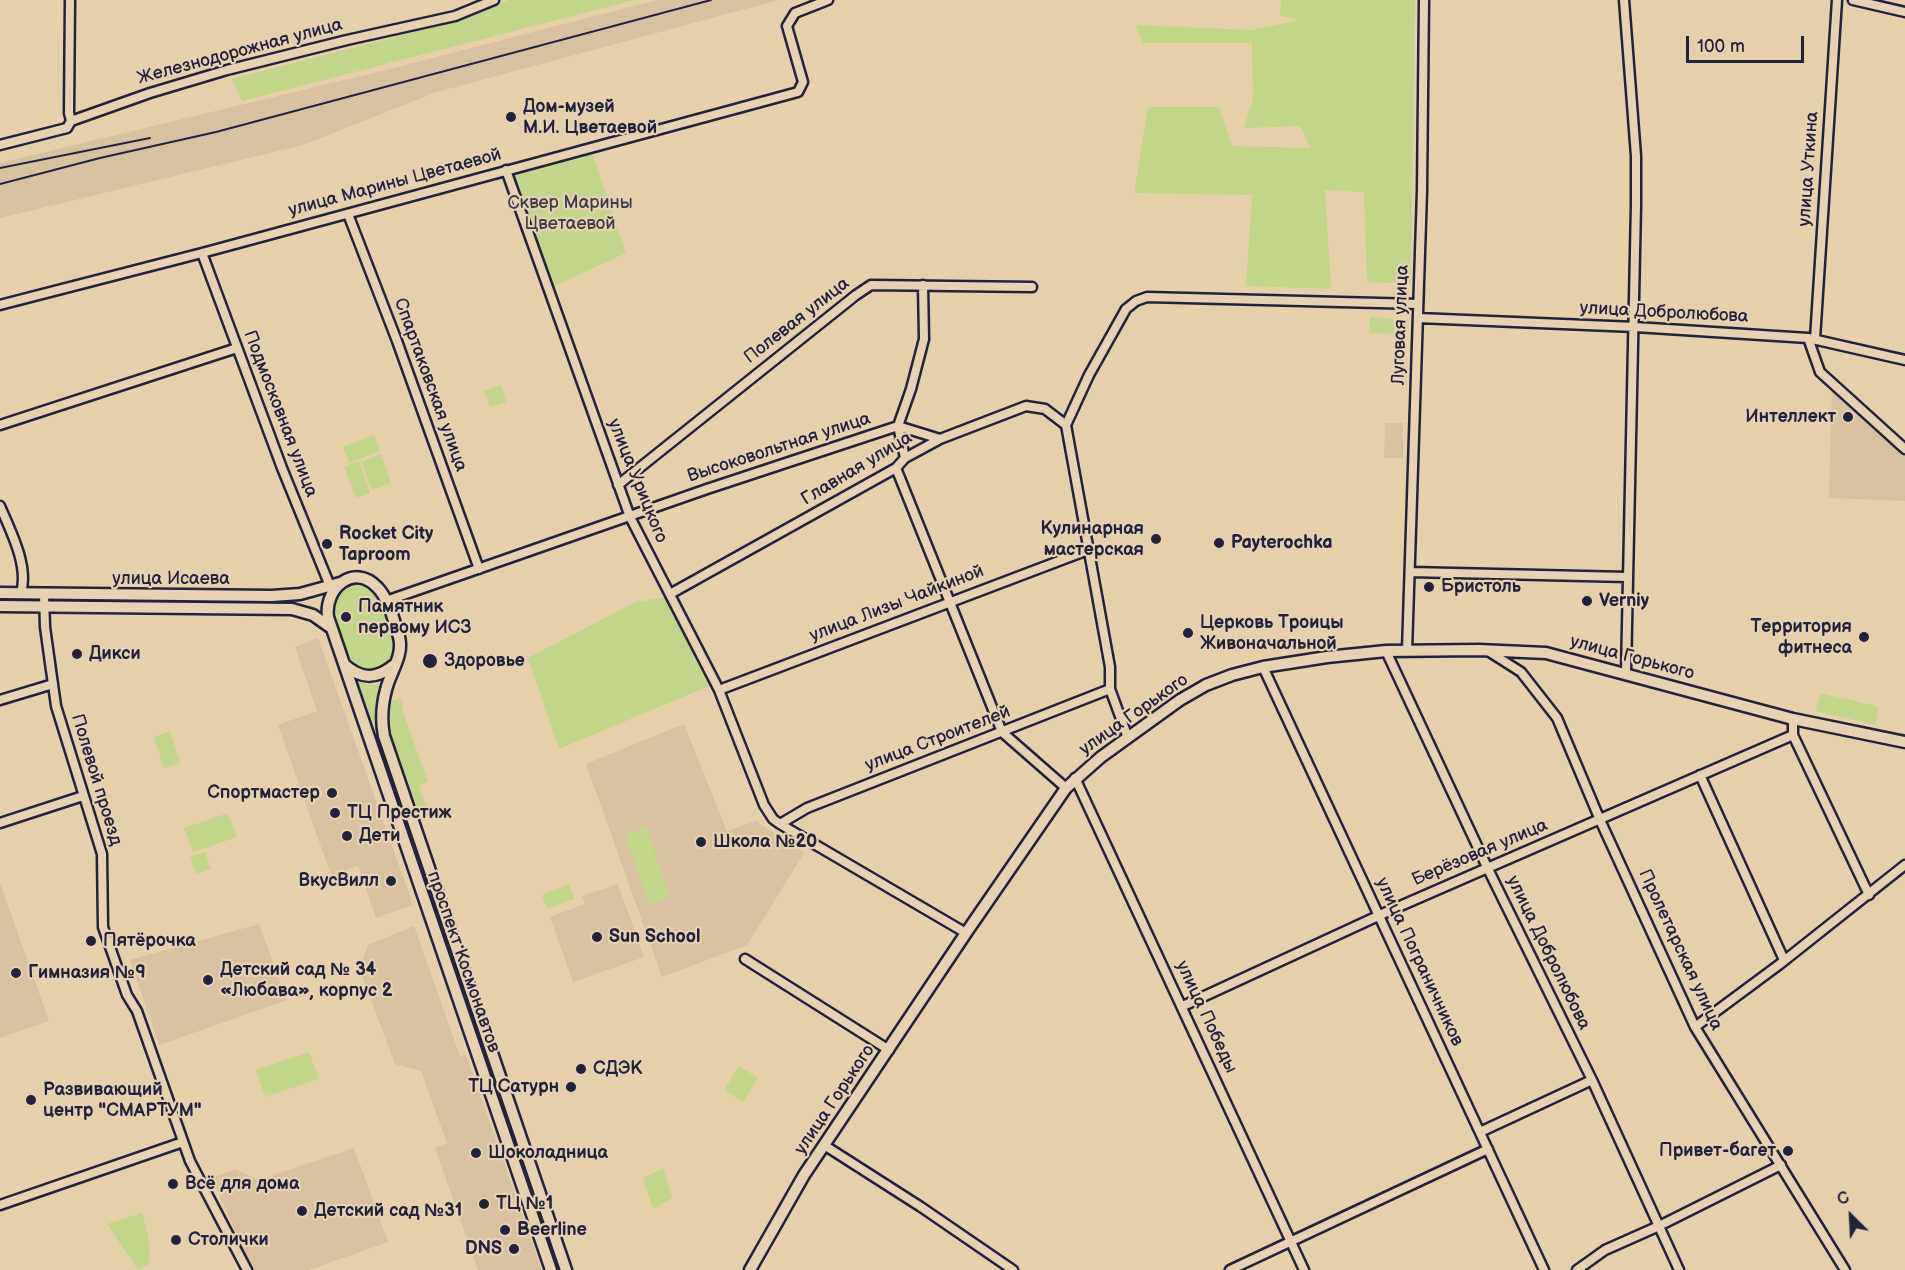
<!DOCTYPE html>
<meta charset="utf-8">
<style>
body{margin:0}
#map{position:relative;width:1905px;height:1270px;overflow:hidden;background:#e6d0aa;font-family:"Balsamiq Sans",sans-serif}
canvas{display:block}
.north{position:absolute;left:1821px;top:1186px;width:60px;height:60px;-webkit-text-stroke:4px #e6d2b0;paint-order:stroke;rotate:336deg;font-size:16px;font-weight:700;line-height:24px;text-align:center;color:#22223b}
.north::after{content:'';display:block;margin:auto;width:21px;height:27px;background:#22223b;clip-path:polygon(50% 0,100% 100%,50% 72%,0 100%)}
.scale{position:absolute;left:1686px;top:36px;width:118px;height:27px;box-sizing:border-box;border:3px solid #22223b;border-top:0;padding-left:8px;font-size:18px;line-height:21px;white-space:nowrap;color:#22223b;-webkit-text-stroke:4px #e6d2b0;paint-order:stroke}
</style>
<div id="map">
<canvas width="1905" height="1270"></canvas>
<div class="north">С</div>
<div class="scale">100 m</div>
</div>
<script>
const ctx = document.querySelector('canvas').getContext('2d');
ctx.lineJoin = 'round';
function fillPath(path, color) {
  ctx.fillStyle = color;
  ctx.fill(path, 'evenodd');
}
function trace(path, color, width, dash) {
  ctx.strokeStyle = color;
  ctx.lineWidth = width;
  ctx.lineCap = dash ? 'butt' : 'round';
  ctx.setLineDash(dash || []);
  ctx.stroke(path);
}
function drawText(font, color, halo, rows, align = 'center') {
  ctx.font = font + ' "Balsamiq Sans",sans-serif';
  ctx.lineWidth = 4.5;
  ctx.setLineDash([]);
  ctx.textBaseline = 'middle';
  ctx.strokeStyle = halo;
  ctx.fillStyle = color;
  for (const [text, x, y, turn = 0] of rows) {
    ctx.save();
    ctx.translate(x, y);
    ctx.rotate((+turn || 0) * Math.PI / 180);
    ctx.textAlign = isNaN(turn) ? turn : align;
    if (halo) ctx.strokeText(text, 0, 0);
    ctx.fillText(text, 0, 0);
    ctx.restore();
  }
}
fillPath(new Path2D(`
 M 657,0 L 779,0 L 437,92 L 303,145 L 0,218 L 0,163 L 390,69 Z
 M 1832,387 L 1905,455 L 1905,501 L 1829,498 Z
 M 1385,423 L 1403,423 L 1403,458 L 1384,458 Z
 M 318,638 L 413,905 L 376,918 L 358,866 L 331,875 L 278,725 L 317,711 L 295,647 Z
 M 684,724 L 727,831 L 756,821 L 804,853 L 747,945 L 662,977 L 586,764 Z
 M 0,883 L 49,1021 L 0,1038 Z
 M 618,884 L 644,957 L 573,982 L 550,917 L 585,904 L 582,896 Z
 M 259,924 L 287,1000 L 159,1045 L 130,960 Z
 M 414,926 L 460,1056 L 466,1055 L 542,1270 L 478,1270 L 435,1148 L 447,1143 L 421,1071 L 395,1064 L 359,968 L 368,945 Z
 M 354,1148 L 388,1242 L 309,1270 L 252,1270 L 212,1178 L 235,1169 L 258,1180 Z`), '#d7c19e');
fillPath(new Path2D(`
 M 509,0 L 634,0 L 242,101 L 232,79 L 445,24 Z
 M 1281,0 L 1415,0 L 1411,284 L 1367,282 L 1364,192 L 1325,190 L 1331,289 L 1246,286 L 1252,195 L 1134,193 L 1148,107 L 1219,107 L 1232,146 L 1310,148 L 1301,126 L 1244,128 L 1253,99 L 1252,43 L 1142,43 L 1136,25 L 1253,30 L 1300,20 L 1280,16 Z
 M 592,153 L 626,253 L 554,286 L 514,174 Z
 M 1370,317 L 1394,319 L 1394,334 L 1369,333 Z
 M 501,385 L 506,402 L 490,407 L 484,391 Z
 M 374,435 L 380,451 L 349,463 L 343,447 Z
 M 381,454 L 391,483 L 372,490 L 361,462 Z
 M 359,461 L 370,493 L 356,498 L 344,467 Z
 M 355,585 C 381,586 386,622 393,643 C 395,672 365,679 349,657 C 340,633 318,595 355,585 Z
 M 666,597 L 709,686 L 559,749 L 528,658 L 636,602 Z
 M 358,682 L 367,685 L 379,684 L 374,728 Z
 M 1821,693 L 1879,707 L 1875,725 L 1816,711 Z
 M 402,698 L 402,709 L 428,782 L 419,785 L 426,806 L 417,809 L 391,735 L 389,719 L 391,701 Z
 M 170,731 L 180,763 L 164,768 L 154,737 Z
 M 228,813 L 237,837 L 193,852 L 184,828 Z
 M 646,827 L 670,897 L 649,904 L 625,835 Z
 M 205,852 L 211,869 L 196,874 L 190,857 Z
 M 569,884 L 574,899 L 547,909 L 542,895 Z
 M 309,1052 L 319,1079 L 265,1097 L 256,1070 Z
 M 739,1066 L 758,1078 L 743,1102 L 724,1090 Z
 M 663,1168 L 672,1198 L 653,1209 L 643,1178 Z
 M 142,1213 C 147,1230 151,1246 149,1264 L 138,1270 L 107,1224 Z`), '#c2d58b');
const minor = new Path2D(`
 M 70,0 L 69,113 L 71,121
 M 1624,0 L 1636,156 L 1636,205 L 1626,673
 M 1853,0 L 1905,12
 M 0,145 L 67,128 L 71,121 L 150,93 L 227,70 L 347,40 L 455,16 L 494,0
 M 506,170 L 630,517 L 719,690 L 764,805 L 773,819 L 780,824 L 966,933
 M 348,214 L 397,341 L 479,569
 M 202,253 L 282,468 L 330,586
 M 0,305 L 202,253 L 798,92 L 803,82 L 787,26 L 795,13 L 828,0
 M 1418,318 L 1635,327 L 1808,338 L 1905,360
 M 1808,338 L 1820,372 L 1905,449
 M 1815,339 L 1837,0
 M 0,425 L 237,348
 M 905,458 L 898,426 L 911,389 L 924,339 L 923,285
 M 896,468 L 1002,732 L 1066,788
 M 618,485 L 856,295 L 871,285 L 1032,287
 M 0,506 C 11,532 29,566 21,593
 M 1410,572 L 1627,577
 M 44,594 L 45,627 L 56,706 L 102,854 L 103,927 L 127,995 L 137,1011 L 190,1161 L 247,1270
 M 670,594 L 896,468 L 905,458 L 940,439 L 1026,406 L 1045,409 L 1066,425
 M 386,601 L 707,489 L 898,426 L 940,439
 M 1386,651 L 1487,867 L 1592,1080 L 1679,1270
 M 1407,651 L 1422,191 L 1424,0
 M 1488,651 L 1521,672 L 1557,718 L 1600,820 L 1695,1027 L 1845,1270
 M 1263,667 L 1544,1270
 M 719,690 L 1088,550
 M 0,700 L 53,684
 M 1793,719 L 1793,735 L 1869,895
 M 1128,738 L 1110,689 L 1110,667 L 1066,425 L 1089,375 L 1126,309 L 1136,301 L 1147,297 L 1418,304
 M 1700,775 L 1784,960
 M 1075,778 L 1304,1270
 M 0,823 L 83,796
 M 780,824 L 807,808 L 1110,689
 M 745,959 L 889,1050
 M 1183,1006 L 1391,910 L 1793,735
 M 1695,1027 L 1780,964 L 1905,865
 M 1480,1132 L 1592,1080
 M 824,1145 L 921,1207 L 1013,1270
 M 0,1205 L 183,1142
 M 1230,1270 L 1488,1149
 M 1577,1270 L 1605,1250 L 1659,1226 L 1781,1165`);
const major = new Path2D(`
 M 0,593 L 272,596 L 300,594 L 340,583
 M 0,606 L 292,609 L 313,615 L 330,627
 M 345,665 C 362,680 377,679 394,665
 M 551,1270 L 328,617 C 324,588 354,563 377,587 C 389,599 394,621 399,637 C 404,656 390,672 386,690 C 382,705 381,721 384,736 L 566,1270
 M 750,1270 L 804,1175 L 966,933 L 1066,788 L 1101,757 L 1180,700 L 1206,685 L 1232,675 L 1263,667 L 1327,657 L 1386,651 L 1479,650 L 1546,653 L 1793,719 L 1905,742`);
trace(minor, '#22223b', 13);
trace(major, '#22223b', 15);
trace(minor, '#e6d2b0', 8);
trace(major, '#e6d2b0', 10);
trace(new Path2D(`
 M 0,168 L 150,138
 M 0,184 L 100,158 L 216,132 L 711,0`), '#22223b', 2);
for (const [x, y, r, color] of [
 [511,117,6,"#22223b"],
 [1848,417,6,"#22223b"],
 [1156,539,6,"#22223b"],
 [1219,543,6,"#22223b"],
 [327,544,6,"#22223b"],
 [1429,587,6,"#22223b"],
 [1587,601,6,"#22223b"],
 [346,617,6,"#22223b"],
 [1188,633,6,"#22223b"],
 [1864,637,6,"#22223b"],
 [77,654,6,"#22223b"],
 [430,661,8,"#22223b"],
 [332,793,6,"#22223b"],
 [335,813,6,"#22223b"],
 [347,836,6,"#22223b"],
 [701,842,6,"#22223b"],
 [391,881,6,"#22223b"],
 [597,937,6,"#22223b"],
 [91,941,6,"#22223b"],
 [16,973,6,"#22223b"],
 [208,980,6,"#22223b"],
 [581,1069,6,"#22223b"],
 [571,1087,6,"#22223b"],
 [31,1100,6,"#22223b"],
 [1788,1151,6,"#22223b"],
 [476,1153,6,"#22223b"],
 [173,1184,6,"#22223b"],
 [484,1204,6,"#22223b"],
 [302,1211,6,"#22223b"],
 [505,1230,6,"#22223b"],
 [176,1240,6,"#22223b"],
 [514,1249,6,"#22223b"]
]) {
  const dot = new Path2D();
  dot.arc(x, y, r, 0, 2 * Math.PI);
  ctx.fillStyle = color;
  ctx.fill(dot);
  trace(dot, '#e6d2b0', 2);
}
drawText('18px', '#22223b', '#e6d2b0', [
 ["Железнодорожная улица",240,52,-15],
 ["улица Уткина",1809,169,-86],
 ["улица Марины Цветаевой",395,183,-15],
 ["улица Добролюбова",1664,313,3],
 ["Полевая улица",797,321,-38],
 ["Луговая улица",1401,325,-88],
 ["Спартаковская улица",430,385,70],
 ["Подмосковная улица",280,414,69],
 ["Высоковольтная улица",779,448,-18],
 ["Главная улица",857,469,-31],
 ["улица Урицкого",637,481,68],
 ["улица Исаева",171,579],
 ["улица Лизы Чайкиной",897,604,-21],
 ["улица Горького",1632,658,15],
 ["улица Горького",1134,715,-35],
 ["улица Строителей",938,739,-21],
 ["Полевой проезд",96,780,73],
 ["Берёзовая улица",1480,853,-23],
 ["Пролетарская улица",1680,950,65],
 ["улица Добролюбова",1548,953,64],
 ["проспект Космонавтов",463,962,71],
 ["улица Пограничников",1419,962,65],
 ["улица Победы",1206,1017,65],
 ["улица Горького",835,1100,-56]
]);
drawText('bold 18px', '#22223b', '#e6d2b0', [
 ["Дом-музей",523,107],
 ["М.И. Цветаевой",523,128],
 ["Интеллект",1836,417,"right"],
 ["Кулинарная",1144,529,"right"],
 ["мастерская",1144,550,"right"],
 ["Rocket City",339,534],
 ["Taproom",339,555],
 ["Payterochka",1231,543],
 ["Бристоль",1441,587],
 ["Verniy",1599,601],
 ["Памятник",358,607],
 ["первому ИСЗ",358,628],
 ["Церковь Троицы",1200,623],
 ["Живоначальной",1200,644],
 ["Территория",1852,627,"right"],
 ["фитнеса",1852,648,"right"],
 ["Дикси",89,654],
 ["Здоровье",444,661],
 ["Спортмастер",320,793,"right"],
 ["ТЦ Престиж",347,813],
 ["Дети",359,836],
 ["Школа №20",713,842],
 ["ВкусВилл",379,881,"right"],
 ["Sun School",609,937],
 ["Пятёрочка",103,941],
 ["Детский сад № 34",220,970],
 ["«Любава», корпус 2",220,991],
 ["Гимназия №9",28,973],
 ["СДЭК",593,1069],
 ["ТЦ Сатурн",559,1087,"right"],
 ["Развивающий",43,1090],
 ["центр \"СМАРТУМ\"",43,1111],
 ["Привет-багет",1776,1151,"right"],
 ["Шоколадница",488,1153],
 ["Всё для дома",185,1184],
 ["ТЦ №1",496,1204],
 ["Детский сад №31",314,1211],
 ["Beerline",517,1230],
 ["Столички",188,1240],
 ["DNS",502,1249,"right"]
], 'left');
drawText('18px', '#3a3d47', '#e6d2b0', [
 ["Сквер Марины",570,203],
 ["Цветаевой",570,224]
]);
</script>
